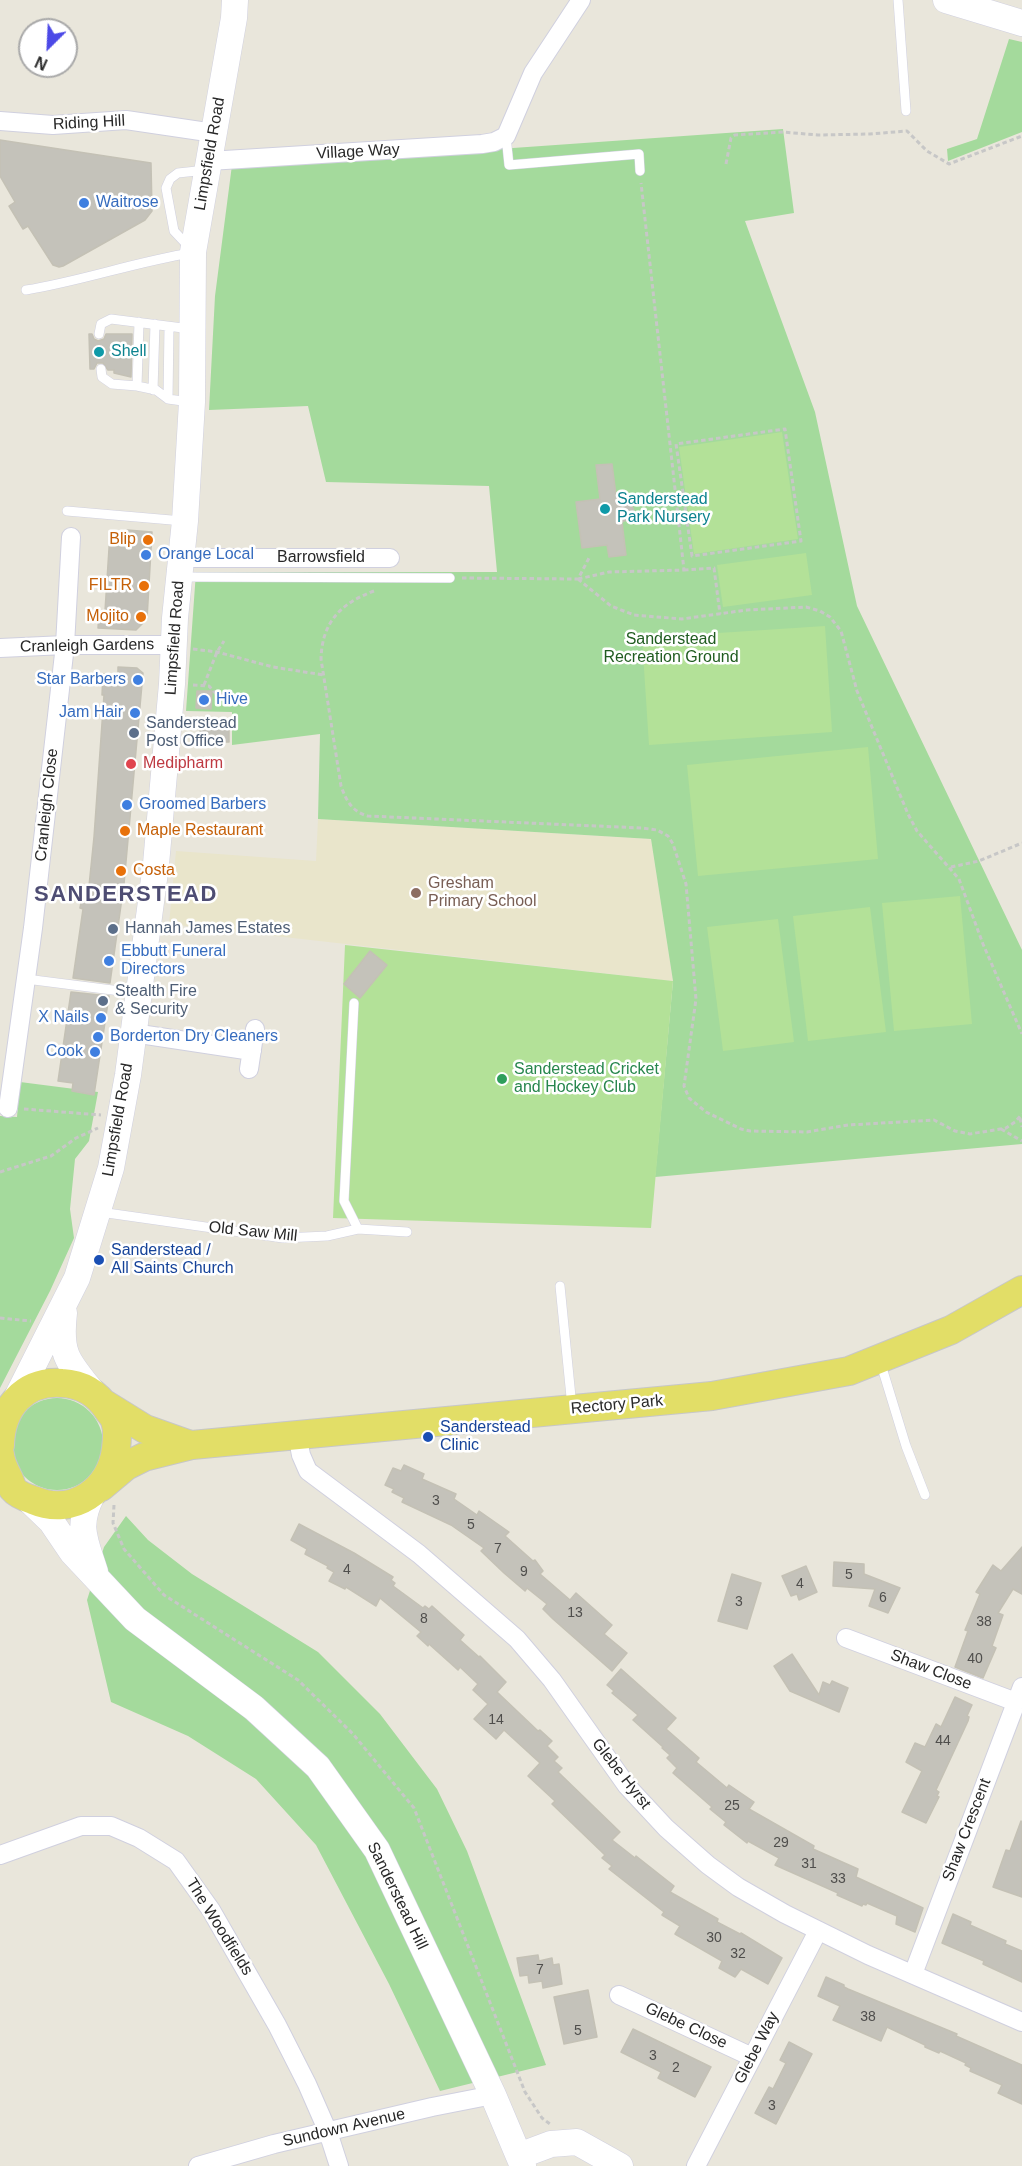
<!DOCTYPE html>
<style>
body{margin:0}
#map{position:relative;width:1022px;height:2166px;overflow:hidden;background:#e9e6db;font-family:Helvetica,sans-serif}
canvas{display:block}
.north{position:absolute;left:18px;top:18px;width:60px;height:60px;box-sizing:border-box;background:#fff;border:2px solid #a9a9a9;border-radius:50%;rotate:204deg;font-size:16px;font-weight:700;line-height:24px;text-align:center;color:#282828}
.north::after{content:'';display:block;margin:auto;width:21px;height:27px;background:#4c49e7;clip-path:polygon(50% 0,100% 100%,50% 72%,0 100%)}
</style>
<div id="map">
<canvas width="1022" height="2166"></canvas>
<div class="north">N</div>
</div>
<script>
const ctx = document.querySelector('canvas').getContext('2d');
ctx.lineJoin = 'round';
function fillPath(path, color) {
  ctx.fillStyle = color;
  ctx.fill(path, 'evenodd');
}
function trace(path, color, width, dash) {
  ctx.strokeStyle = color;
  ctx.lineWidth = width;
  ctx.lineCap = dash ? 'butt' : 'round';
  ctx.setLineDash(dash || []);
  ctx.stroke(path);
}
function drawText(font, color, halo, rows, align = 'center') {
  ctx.font = font + ' Helvetica,sans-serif';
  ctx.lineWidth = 5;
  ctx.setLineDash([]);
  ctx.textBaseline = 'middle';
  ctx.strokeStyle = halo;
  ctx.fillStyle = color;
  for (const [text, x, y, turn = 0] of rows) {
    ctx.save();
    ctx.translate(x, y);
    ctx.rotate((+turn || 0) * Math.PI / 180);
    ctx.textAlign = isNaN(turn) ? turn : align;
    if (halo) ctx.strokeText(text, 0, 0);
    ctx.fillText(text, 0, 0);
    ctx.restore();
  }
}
fillPath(new Path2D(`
 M 318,819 L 651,839 L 673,981 L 169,924 L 176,851 L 316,861 Z`), '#e9e5cb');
fillPath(new Path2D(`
 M 1009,39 L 1022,42 L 1022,132 L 948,161 L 947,149 L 977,139 Z
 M 783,129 L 794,213 L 745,221 L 815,412 L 857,606 L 1022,950 L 1022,1144 L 655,1177 L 673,981 L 651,839 L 318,819 L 320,734 L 232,745 L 232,712 L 186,711 L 196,572 L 497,572 L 489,486 L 326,482 L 308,406 L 209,410 L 215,296 L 232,165 L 513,148 Z
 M 20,1082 L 98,1092 L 89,1141 L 75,1159 L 70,1209 L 74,1238 L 50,1291 L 0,1388 L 0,1116 L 17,1117 Z
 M11 1444a46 46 0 1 1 92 0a46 46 0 1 1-92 0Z
 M 126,1516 L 148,1540 L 192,1574 L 318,1652 L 380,1714 L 437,1789 L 467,1851 L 546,2065 L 440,2091 L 389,1984 L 316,1845 L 256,1779 L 188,1736 L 111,1702 L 87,1600 L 104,1547 Z`), '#a4da9c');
fillPath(new Path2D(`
 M 782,432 L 798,539 L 694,554 L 679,447 Z
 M 806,553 L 812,595 L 723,607 L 717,565 Z
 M 825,626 L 832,732 L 649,745 L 642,638 Z
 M 868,747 L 878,859 L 698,876 L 687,765 Z
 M 960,896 L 972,1024 L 894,1031 L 882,903 Z
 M 870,907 L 886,1032 L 808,1041 L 793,916 Z
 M 778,919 L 794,1042 L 723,1051 L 707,927 Z
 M 345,945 L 673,981 L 651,1228 L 333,1218 Z`), '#b3e198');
const building = new Path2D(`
 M 0,140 L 151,163 L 152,211 L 145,220 L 63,266 L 59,267 L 53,265 L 28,226 L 23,229 L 9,206 L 15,202 L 0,176 Z
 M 89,334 L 92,334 L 94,339 L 98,341 L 104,339 L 106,334 L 132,334 L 131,377 L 114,373 L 114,370 L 108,370 L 103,363 L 97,363 L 94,369 L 90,369 Z
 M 612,464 L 616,495 L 629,498 L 634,511 L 630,518 L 622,522 L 626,555 L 609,557 L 607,545 L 582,548 L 576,502 L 600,499 L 596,465 Z
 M 127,530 L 152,532 L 147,619 L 136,630 L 98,628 L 99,611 L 105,611 L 110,533 L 126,534 Z
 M 118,667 L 137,668 L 143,673 L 124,884 L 110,983 L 73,978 L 83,909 L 80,908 L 84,886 L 89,886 L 94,837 L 104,695 L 102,695 L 103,674 L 118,675 Z
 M 197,691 L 212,691 L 211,709 L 196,708 Z
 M 200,720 L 229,720 L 229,742 L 200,742 Z
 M 370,951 L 387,965 L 360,998 L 344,984 Z
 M 71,992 L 109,996 L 94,1095 L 72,1091 L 73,1083 L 58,1081 Z
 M 404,1465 L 424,1474 L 422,1479 L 456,1494 L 454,1499 L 477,1515 L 479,1511 L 509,1532 L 505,1536 L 533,1561 L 535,1560 L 543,1571 L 540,1574 L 570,1600 L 576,1593 L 612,1625 L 604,1634 L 627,1653 L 612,1671 L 553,1619 L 543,1609 L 547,1604 L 527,1588 L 525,1591 L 504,1573 L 481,1551 L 484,1548 L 451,1525 L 402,1502 L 404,1498 L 392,1492 L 394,1489 L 385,1485 L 393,1468 L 401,1471 Z
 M 299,1524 L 354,1553 L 393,1577 L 391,1580 L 395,1583 L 393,1586 L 423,1608 L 425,1606 L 429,1609 L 432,1606 L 464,1635 L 460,1640 L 479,1657 L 480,1656 L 506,1682 L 497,1692 L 538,1731 L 540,1730 L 552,1741 L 547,1746 L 558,1757 L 554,1761 L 562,1768 L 558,1772 L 620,1832 L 612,1840 L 635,1858 L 636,1856 L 674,1886 L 670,1892 L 718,1919 L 717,1922 L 740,1934 L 741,1933 L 782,1958 L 768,1984 L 741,1969 L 735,1977 L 719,1968 L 722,1961 L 675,1934 L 680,1926 L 662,1915 L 664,1912 L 609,1869 L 612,1866 L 602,1858 L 605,1855 L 552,1804 L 555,1801 L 528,1776 L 540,1763 L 504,1730 L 496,1739 L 474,1719 L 488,1704 L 473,1690 L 478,1684 L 460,1667 L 458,1670 L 429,1644 L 428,1646 L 417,1636 L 421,1632 L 380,1598 L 376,1606 L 346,1587 L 345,1589 L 329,1581 L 334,1572 L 327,1568 L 328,1566 L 305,1554 L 307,1549 L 291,1540 Z
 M 1022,1547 L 1022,1594 L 1013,1589 L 998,1613 L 1003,1615 L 992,1646 L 996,1648 L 983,1678 L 955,1667 L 968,1631 L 965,1630 L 980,1594 L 976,1592 L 993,1565 L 1001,1571 Z
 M 834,1562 L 864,1564 L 864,1574 L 900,1588 L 888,1613 L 869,1606 L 875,1589 L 833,1586 Z
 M 806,1566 L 817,1592 L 799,1600 L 797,1594 L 791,1596 L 782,1576 Z
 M 732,1574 L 761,1583 L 747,1629 L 718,1621 Z
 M 792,1654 L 819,1695 L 823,1682 L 830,1685 L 832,1681 L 848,1688 L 839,1712 L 790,1691 L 774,1666 Z
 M 621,1669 L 676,1718 L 666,1729 L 699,1758 L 696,1762 L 727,1788 L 729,1785 L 754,1802 L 749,1809 L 814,1846 L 813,1849 L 858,1869 L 856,1877 L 923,1908 L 915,1932 L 896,1924 L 897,1916 L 867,1903 L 866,1905 L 863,1904 L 862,1906 L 837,1895 L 838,1893 L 775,1865 L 779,1858 L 748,1841 L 747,1843 L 724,1825 L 726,1822 L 710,1809 L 712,1807 L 673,1773 L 677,1768 L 667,1758 L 670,1755 L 662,1748 L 663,1747 L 633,1720 L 638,1715 L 612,1693 L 614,1691 L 607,1685 Z
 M 955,1697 L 972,1705 L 967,1716 L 969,1717 L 968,1721 L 936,1790 L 939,1792 L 937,1796 L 939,1797 L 926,1823 L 902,1812 L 922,1771 L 906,1762 L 915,1743 L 925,1747 L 936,1724 L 941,1727 Z
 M 1021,1821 L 1022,1822 L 1022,1897 L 993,1887 L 1006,1850 L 1010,1851 Z
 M 953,1914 L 971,1922 L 970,1925 L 1006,1941 L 1005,1944 L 1022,1951 L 1022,1982 L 983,1964 L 984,1961 L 942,1943 Z
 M 538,1955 L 539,1961 L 552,1958 L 553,1965 L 559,1964 L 562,1984 L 543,1988 L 542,1981 L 529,1983 L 528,1975 L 520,1976 L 517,1958 Z
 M 826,1977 L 844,1985 L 844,1987 L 848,1989 L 957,2034 L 956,2036 L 1022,2065 L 1022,2104 L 998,2093 L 1002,2085 L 970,2071 L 971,2068 L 965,2065 L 966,2063 L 940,2051 L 939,2053 L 925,2047 L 925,2045 L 887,2027 L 881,2041 L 833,2020 L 840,2006 L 818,1996 Z
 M 588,1990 L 597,2037 L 564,2044 L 554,1997 Z
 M 633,2029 L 711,2067 L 695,2097 L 658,2078 L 661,2072 L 621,2052 Z
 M 789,2042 L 812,2054 L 776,2124 L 755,2113 L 769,2087 L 773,2089 L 786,2063 L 780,2060 Z`);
fillPath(building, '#c4c2ba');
trace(building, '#c4c1b5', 1.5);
const lane = new Path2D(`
 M 898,0 L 906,111
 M 506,136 L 509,165 L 639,154 L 640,171
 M 190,248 L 174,231 L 166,188 L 170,179 L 178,173 L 206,170
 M 26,290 C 82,281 135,262 191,253
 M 99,334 L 101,324 L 111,319 L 191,329
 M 101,369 L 102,377 L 112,384 L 137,386 L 156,390 L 168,399 L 190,402
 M 137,386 L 139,322
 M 153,390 L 155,324
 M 168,399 L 169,327
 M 67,511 L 183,521
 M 181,577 L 450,578
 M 26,979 L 136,993
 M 354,1003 L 344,1201 L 358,1229
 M 100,1212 L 283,1238 L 327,1236 L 358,1229 L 407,1232
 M 560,1286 L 572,1407
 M 880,1361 L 906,1446 L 925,1495`);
const street = new Path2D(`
 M 0,121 L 53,125 L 126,120 L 214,133
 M 209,161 L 482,144 L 494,142 L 506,136 L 533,73 L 581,0
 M 181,558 L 390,558
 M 0,648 L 65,645 L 174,645
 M 133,1033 L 252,1051
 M 249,1069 L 255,1029
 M 8,1108 L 33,928 L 65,645 L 71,537
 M 297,1434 L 301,1455 L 308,1471 L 419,1554 L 517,1639 L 552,1680 L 627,1786 L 666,1828 L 708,1865 L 738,1887 L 785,1914 L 868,1955 L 1022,2022
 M 846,1638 L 1016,1702
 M 0,1855 L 81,1826 L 111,1826 L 139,1838 L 176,1861 L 211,1910 L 277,2025 L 307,2084 L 328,2132 L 339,2166
 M 913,1974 L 1022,1687
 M 619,1995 L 752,2057
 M 198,2166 L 274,2144 L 432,2107 L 493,2095
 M 696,2166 L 818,1931`);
const secondary = new Path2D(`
 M 946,0 L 1022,23
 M 64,1313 C 59,1355 68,1362 94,1394
 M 16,1399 L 77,1278 L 111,1168 L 128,1075 L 156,864 L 172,684 L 175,618 L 185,521 L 192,402 L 193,252 L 234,18 L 235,0
 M 92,1495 C 76,1526 85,1540 95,1572
 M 26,1497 L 51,1521 L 72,1552 L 135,1619 L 254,1708 L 318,1767 L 377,1850 L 493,2095 L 523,2166
 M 519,2156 L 551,2144 L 577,2142 L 620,2166`);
const primary = new Path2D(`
 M 103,1403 L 145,1429 L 190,1445
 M 0,1445 C 1,1408 24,1380 62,1383 C 82,1384 97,1393 108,1410 C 110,1413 114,1417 115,1421 C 118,1429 117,1441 116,1449 C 111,1490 73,1517 33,1500 C 27,1498 17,1494 13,1489 C 11,1486 10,1480 8,1477 C 4,1469 1,1464 0,1455
 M 101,1487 L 126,1466 L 144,1457 L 192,1445 L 712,1396 L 849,1371 L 951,1330 L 1022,1290`);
trace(lane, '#d0d0df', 10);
trace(street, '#d0d0df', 20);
trace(secondary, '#d0d0df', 27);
trace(primary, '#c7c7c7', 30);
trace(new Path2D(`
 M 726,164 L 731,138 L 735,135 L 783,132 L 818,135 L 870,134 L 907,131 L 927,151 L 949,164 L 1022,136
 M 676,501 L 684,500 L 676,444 L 785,429 L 801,541 L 692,556 L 684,500
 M 684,570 L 714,568 L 720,614
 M 462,578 L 578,579 L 589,558
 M 578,579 L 611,606 L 634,615 L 682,619 L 747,610 L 806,607 L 820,611 L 830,617 L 841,631 L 857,691 L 908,814 L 917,831 L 959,879 L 983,944 L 1022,1034
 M 578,579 L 609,572 L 684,570 L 641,183
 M 374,591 C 341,603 322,622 321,659 L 341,786 C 346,800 352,812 368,816 L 642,828 L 657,830 L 668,836 L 673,844 L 686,884 L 696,999 L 684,1086 L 689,1098 L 706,1112 L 741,1129 L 750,1131 L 807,1132 L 848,1125 L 934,1120 L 955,1131 L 970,1134 L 1006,1128 L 1015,1122 L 1022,1114
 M 193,649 L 217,652 L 273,667 L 324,675
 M 193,685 L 209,686 L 217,695 L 226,693
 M 204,685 L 217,652 L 224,641
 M 951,867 L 979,861 L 1022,843
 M 24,1109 L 101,1115
 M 1020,1118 L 1022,1127
 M 1001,1129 L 1022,1141
 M 0,1172 L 51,1156 L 76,1138 L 98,1128
 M 0,1318 L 31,1321
 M 114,1505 L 113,1523 L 124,1549 L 164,1595 L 298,1680 L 353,1734 L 414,1808 L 525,2092 L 542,2118 L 550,2124`), '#c7c7c7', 3, [4.5, 3]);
trace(lane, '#fff', 9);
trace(street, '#fff', 18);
trace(secondary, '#fff', 26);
trace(primary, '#e2de67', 28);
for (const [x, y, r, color] of [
 [84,203,6,"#3f7fe0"],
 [99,352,6,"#0f9aa8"],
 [605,509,6,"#0f9aa8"],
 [148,540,6,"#e8710a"],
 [146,555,6,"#3f7fe0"],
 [144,586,6,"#e8710a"],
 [141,617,6,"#e8710a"],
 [138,680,6,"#3f7fe0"],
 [204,700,6,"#3f7fe0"],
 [135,713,6,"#3f7fe0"],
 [134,733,6,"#5c6f8a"],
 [131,764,6,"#e0444e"],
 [127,805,6,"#3f7fe0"],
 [125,831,6,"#e8710a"],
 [121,871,6,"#e8710a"],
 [416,893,6,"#8d6e63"],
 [113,929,6,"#5c6f8a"],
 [109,961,6,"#3f7fe0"],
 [103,1001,6,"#5c6f8a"],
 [101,1018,6,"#3f7fe0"],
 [98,1037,6,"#3f7fe0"],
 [95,1052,6,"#3f7fe0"],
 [502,1079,6,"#2e9e5b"],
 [99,1260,6,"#1a4fb4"],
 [428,1437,6,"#1a4fb4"]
]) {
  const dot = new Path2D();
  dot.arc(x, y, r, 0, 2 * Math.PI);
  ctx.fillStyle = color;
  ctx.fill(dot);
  trace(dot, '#fff', 2);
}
drawText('14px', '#4f4e4c', null, [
 ["3",436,1501],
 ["5",471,1525],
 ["7",498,1549],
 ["4",347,1570],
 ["9",524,1572],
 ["5",849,1575],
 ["4",800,1584],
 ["6",883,1598],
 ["3",739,1602],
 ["13",575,1613],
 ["8",424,1619],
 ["38",984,1622],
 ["40",975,1659],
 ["14",496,1720],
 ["44",943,1741],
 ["25",732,1806],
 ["29",781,1843],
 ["31",809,1864],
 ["33",838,1879],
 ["30",714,1938],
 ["32",738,1954],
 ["7",540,1970],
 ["38",868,2017],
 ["5",578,2031],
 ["3",653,2056],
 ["2",676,2068],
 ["3",772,2106]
]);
drawText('16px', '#282828', '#fff', [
 ["Riding Hill",89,123,-3],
 ["Village Way",358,152,-3],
 ["Limpsfield Road",210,154,-80],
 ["Barrowsfield",321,558],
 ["Limpsfield Road",175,638,-86],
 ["Cranleigh Gardens",87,646,-1],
 ["Cranleigh Close",47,805,-84],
 ["Limpsfield Road",118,1120,-80],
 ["Old Saw Mill",253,1232,6],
 ["Rectory Park",617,1405,-5],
 ["Shaw Close",931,1670,21],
 ["Glebe Hyrst",621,1774,52],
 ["Shaw Crescent",967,1830,-69],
 ["Sanderstead Hill",397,1896,64],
 ["The Woodfields",219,1927,58],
 ["Glebe Close",686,2026,25],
 ["Glebe Way",757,2048,-63],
 ["Sundown Avenue",344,2128,-13]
]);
drawText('16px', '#366cbe', '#fff', [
 ["Waitrose",96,203],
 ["Orange Local",158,555],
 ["Star Barbers",126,680,"right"],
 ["Hive",216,700],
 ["Jam Hair",123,713,"right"],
 ["Groomed Barbers",139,805],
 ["Ebbutt Funeral",121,952],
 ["Directors",121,970],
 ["X Nails",89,1018,"right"],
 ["Borderton Dry Cleaners",110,1037],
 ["Cook",83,1052,"right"]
], 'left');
drawText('16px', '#0d838f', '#fff', [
 ["Shell",111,352],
 ["Sanderstead",617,500],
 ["Park Nursery",617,518]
], 'left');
drawText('16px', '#c56008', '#fff', [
 ["Blip",136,540],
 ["FILTR",132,586],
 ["Mojito",129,617],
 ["Maple Restaurant",137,831,"left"],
 ["Costa",133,871,"left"]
], 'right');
drawText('16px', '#205c20', '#fff', [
 ["Sanderstead",671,640],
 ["Recreation Ground",671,658]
]);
drawText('16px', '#4e5e75', '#fff', [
 ["Sanderstead",146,724],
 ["Post Office",146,742],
 ["Hannah James Estates",125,929],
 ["Stealth Fire",115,992],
 ["& Security",115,1010]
], 'left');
drawText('16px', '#be3a42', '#fff', [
 ["Medipharm",143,764]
], 'left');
drawText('16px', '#785e54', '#fff', [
 ["Gresham",428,884],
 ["Primary School",428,902]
], 'left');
drawText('16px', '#27864d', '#fff', [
 ["Sanderstead Cricket",514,1070],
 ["and Hockey Club",514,1088]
], 'left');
drawText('16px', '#164399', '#fff', [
 ["Sanderstead /",111,1251],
 ["All Saints Church",111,1269],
 ["Sanderstead",440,1428],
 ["Clinic",440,1446]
], 'left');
ctx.letterSpacing = '1.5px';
drawText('bold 22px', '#4e4d73', '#fff', [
 ["SANDERSTEAD",126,895]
]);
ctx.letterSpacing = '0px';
</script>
